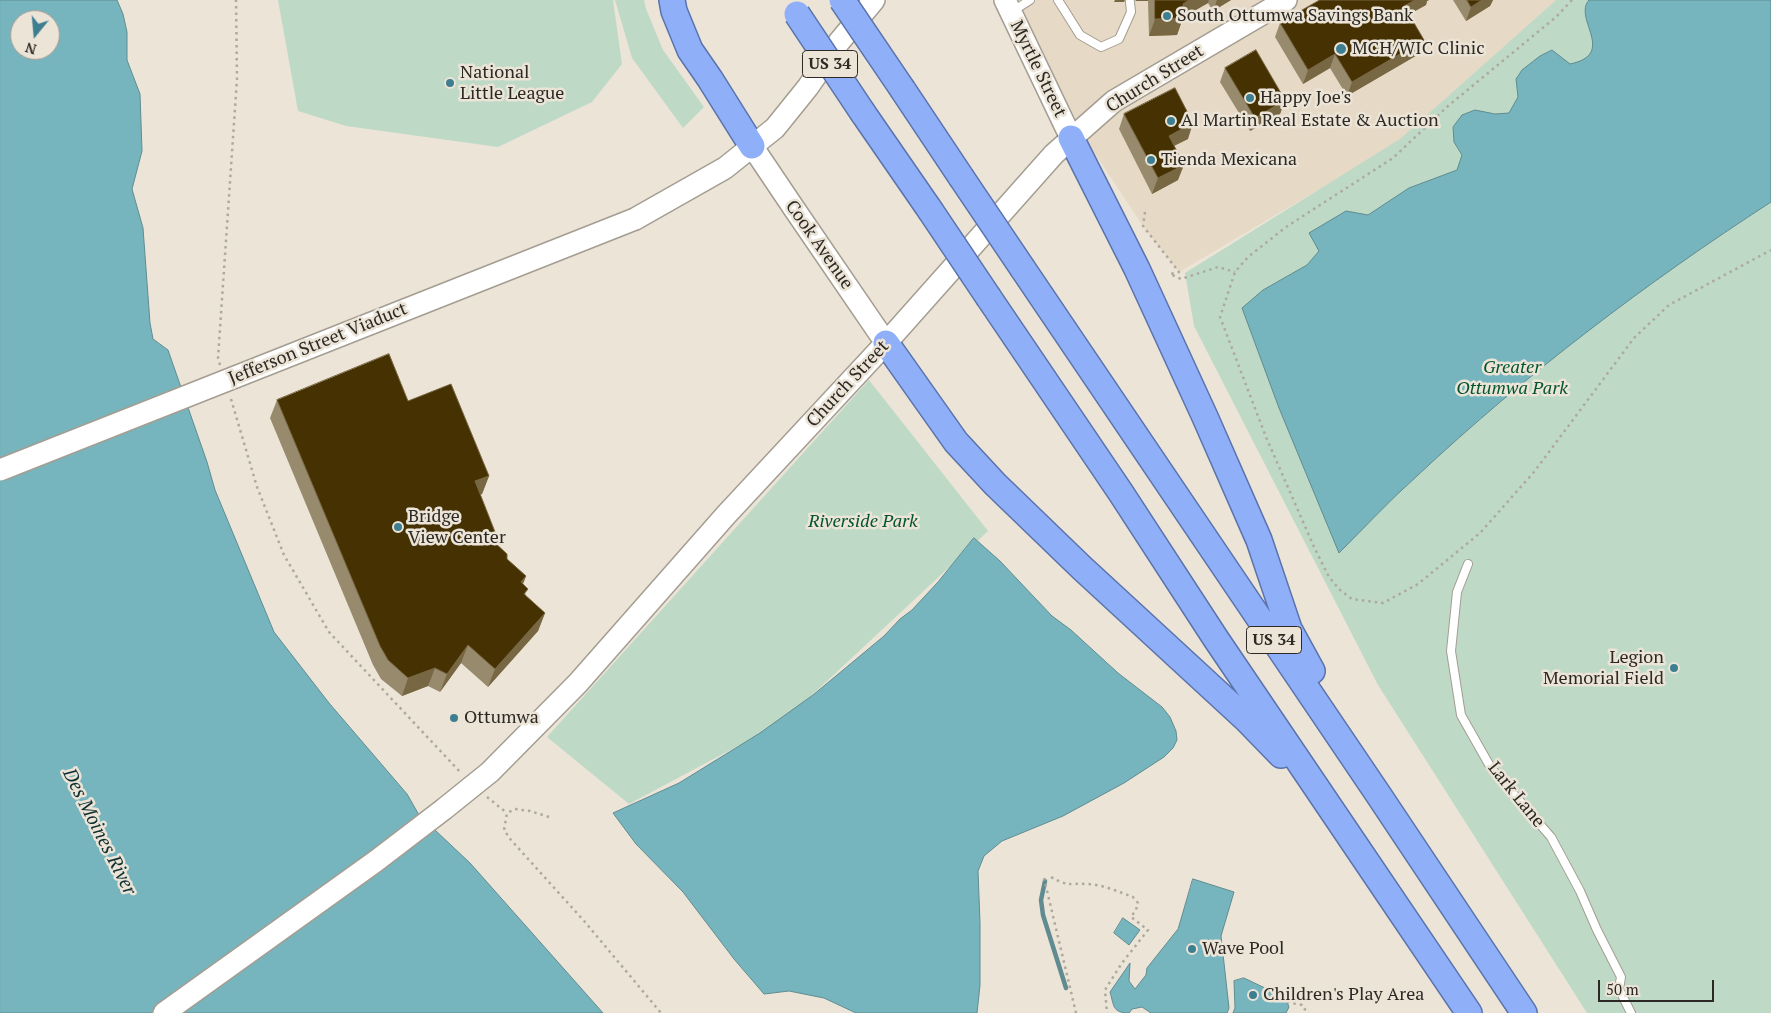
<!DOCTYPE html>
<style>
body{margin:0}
#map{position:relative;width:1771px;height:1013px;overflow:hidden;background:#ebe4d7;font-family:"PT Serif",serif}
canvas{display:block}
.north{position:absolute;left:10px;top:10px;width:50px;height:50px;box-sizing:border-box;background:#ebe4d7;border:1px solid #9f998f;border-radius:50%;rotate:197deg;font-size:14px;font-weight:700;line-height:20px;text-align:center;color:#2c2924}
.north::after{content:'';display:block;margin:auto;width:18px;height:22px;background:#3e7e91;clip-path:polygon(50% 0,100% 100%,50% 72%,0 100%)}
.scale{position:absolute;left:1598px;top:980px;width:116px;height:22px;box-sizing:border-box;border:2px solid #2c2924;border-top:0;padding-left:6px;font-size:15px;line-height:18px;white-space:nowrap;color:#2c2924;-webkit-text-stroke:4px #ebe4d7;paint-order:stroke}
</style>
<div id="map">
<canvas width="1771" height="1013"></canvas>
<div class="north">N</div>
<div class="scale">50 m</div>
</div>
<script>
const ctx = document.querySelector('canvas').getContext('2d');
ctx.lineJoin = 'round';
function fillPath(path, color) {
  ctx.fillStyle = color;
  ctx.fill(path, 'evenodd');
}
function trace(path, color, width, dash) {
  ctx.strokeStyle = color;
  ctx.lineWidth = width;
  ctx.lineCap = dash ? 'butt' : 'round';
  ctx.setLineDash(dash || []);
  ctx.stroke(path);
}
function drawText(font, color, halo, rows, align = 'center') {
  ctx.font = font + ' "PT Serif",serif';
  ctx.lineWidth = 5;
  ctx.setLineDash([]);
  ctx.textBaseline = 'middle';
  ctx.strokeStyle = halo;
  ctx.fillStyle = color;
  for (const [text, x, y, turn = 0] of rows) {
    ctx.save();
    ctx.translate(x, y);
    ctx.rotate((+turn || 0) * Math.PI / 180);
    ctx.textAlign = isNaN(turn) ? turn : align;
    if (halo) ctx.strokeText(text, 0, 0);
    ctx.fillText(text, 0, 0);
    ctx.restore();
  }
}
fillPath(new Path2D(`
 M 1015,0 L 1556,0 L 1401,139 L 1379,154 L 1179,272 L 1143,226 L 1088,143 Z`), '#e6d9c5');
fillPath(new Path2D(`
 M 278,0 L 613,0 L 622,64 L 592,102 L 498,147 L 346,126 L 298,111 Z
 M 615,0 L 644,0 L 646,9 L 663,50 L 704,107 L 683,128 L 632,58 Z
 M 1556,0 L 1771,0 L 1771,1013 L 1587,1013 L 1378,685 L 1194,326 L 1185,273 L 1400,139 Z
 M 869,380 L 988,531 L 783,722 L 629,804 L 547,737 Z`), '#bedac7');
const water = new Path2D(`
 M 0,0 L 117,0 L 123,14 L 127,32 L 127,60 L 140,94 L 142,151 L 132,189 L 143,228 L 150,323 L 153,339 L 168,350 L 207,462 L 215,490 L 274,632 L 329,703 L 407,794 L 419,815 L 470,863 L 603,1013 L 0,1013 ZM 20,20 L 50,20 L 50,50 L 20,50 Z
 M 1589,0 L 1771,0 L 1771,202 C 1646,283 1526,374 1417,476 C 1390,500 1365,527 1339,553 L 1279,408 L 1242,308 L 1263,290 L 1307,265 L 1319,251 L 1309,233 L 1346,211 L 1368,215 L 1409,188 L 1457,170 L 1462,155 L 1454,142 L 1453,127 L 1462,115 L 1475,110 L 1495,114 L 1509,113 L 1518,97 L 1516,79 L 1522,70 L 1540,56 L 1552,50 L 1570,64 C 1618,54 1572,18 1589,0 Z
 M 974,538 L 1000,561 L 1052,616 L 1071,630 L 1118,673 L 1162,707 L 1170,717 L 1176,731 L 1177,740 L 1173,748 L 1164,757 L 1124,783 L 1063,816 L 1002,841 L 984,856 L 978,871 L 980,923 L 980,985 L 977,1013 L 856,1013 L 824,998 L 789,991 L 764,994 L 734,959 L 683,892 L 636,844 L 613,813 L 679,783 L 760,733 L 813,695 L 884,636 L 900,619 L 912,610 L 938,582 Z
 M 1193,879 L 1234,892 L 1221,936 L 1229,1008 L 1227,1013 L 1151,1013 L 1142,1007 L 1132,1009 L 1129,1013 C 1112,1013 1114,1005 1110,992 L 1130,963 L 1129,981 L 1135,989 L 1146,975 L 1147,968 L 1178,929 Z
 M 1123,918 L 1140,930 L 1129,945 L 1114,933 Z
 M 1244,978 L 1267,989 L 1277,1000 L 1287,1002 L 1289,1007 L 1286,1013 L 1233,1013 L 1235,1008 L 1234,981 Z`);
fillPath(water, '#77b5be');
trace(water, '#608b90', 1);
trace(new Path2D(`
 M 1045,881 L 1041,900 L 1043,915 L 1066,988`), '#608b90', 4.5);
const service = new Path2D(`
 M 1058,0 L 1080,35 L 1101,47 L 1119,39 L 1131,12 L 1130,2
 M 1013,11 L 1030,0
 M 1468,564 L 1457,592 L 1451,651 L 1461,715 L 1491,768 L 1551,837 L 1580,891 L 1597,930 L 1621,977 L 1619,989 L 1631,1013`);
const secondary = new Path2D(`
 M 1005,0 L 1071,138
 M 752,146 L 793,207 L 886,343
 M 635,219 L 725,168 L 775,128 L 808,87 L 839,42 L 874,0
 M 164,1013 L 376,861 L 444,809 L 490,772 L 578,683 L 726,515 L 886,343 L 1054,154 L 1114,101 L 1286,0`);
const trunk = new Path2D(`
 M 672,0 L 674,11 L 690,50 L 710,79 L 752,146
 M 903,90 L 961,177
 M 863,113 L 930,210
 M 1071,138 L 1137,269 L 1205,417 L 1259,540 L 1289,629 L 1312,671
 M 1023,269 L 1378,794 L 1524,1013
 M 989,298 L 1121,493 L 1216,639 L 1469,1013
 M 886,343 L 956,442 L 995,484 L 1082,568 L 1247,720 L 1281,755`);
trace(service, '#a49d91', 10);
trace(secondary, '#a49d91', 24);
trace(trunk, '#5a73ac', 28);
trace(new Path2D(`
 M 1572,0 L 1556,17 L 1448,106 L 1393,158 L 1286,227 L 1248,257 L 1235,272 L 1220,317 L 1266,437 L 1314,547 L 1329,577 L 1340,590 L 1352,599 L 1383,603 L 1418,584 L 1480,533 L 1534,472 L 1634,338 L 1669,305 L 1771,250
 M 1145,212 L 1143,226 L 1179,272 L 1170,274 L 1181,279 L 1218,267 L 1235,272
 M 220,365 L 218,358 L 237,79 L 236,0
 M 231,399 L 257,487 L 284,555 L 329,632 L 461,773
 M 487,797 L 507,813
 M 549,817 L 530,811 L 515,809 L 507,813 L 504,830 L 511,840 L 585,922 L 661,1013
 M 1051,877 C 1069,887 1068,883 1086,884 C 1102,884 1119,892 1133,897 L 1138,903 L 1136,910 L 1131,917 L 1148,930 L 1122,963 L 1105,990 L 1107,1013
 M 1044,878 L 1076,1013
 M 1287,1002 L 1302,1005 L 1305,1009 L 1303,1013`), '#aea99e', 2.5, [2.5, 4]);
trace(service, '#fff', 8);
trace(secondary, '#fff', 21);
trace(trunk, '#8faff8', 25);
const secondaryBridge = new Path2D(`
 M 0,470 L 635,219`);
const trunkBridge = new Path2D(`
 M 842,0 L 903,90
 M 797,14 L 863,113
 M 961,177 L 1023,269
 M 930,210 L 989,298`);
trace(secondaryBridge, '#a49d91', 24, []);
trace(trunkBridge, '#5a73ac', 28, []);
trace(secondaryBridge, '#fff', 21);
trace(trunkBridge, '#8faff8', 25);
fillPath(new Path2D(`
 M 1135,0 L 1231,0 L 1213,11 L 1208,3 L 1183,17 L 1177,35 L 1149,36 L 1148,1 L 1136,1 Z
 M 1320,0 L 1429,0 L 1427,1 L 1426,5 L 1409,14 L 1424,40 L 1419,54 L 1347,96 L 1330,68 L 1303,84 L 1275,37 L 1280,23 Z
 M 1453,0 L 1493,0 L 1490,6 L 1466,21 Z
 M 1225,68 L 1285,100 L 1280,114 L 1250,131 L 1220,82 Z
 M 1124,114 L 1188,139 L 1174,146 L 1178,180 L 1152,194 L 1119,129 Z
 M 277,400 L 408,401 L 489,476 L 482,494 L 480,495 L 495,543 L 507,559 L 526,576 L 523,584 L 526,596 L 545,613 L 538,631 L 488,687 L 461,663 L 440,692 L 428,686 L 402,696 L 381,679 L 373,665 L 270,418 Z`), '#988a6d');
fillPath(new Path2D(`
 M 1115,0 L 1125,0 L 1124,2 L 1114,2 Z
 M 1136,0 L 1148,0 L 1148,1 L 1136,1 Z
 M 1189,0 L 1209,0 L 1208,3 L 1182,18 L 1183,18 L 1177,35 L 1149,36 L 1155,19 Z
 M 1217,0 L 1231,0 L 1213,11 Z
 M 1415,0 L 1429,0 L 1427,1 L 1426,5 L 1399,20 L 1404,6 Z
 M 1482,0 L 1493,0 L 1490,6 L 1466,21 L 1471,7 Z
 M 1424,40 L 1419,54 L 1347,96 L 1352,82 Z
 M 1335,54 L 1330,68 L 1303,84 L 1308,70 Z
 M 1285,100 L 1280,114 L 1250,131 L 1255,118 Z
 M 1193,123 L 1188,139 L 1163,151 L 1169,136 Z
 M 1184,165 L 1178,180 L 1152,194 L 1158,178 Z
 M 489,476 L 482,494 L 468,500 L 475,481 Z
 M 497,537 L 491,555 L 491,539 Z
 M 526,576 L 519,594 L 521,582 Z
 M 545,613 L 538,631 L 488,687 L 495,669 Z
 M 468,645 L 461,663 L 440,692 L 447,674 Z
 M 435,668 L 428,686 L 402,696 L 408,678 Z`), '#786743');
const building = new Path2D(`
 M 1155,0 L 1189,0 L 1183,4 L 1183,18 L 1155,19 Z
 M 1320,0 L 1415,0 L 1404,6 L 1424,40 L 1352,82 L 1335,54 L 1308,70 L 1280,23 Z
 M 1467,0 L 1482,0 L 1471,7 Z
 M 1256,50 L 1285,100 L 1255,118 L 1225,68 Z
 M 1175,88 L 1193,123 L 1169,136 L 1184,165 L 1158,178 L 1124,114 Z
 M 389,354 L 408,401 L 451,384 L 489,476 L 475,481 L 497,537 L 491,539 L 507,554 L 507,559 L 526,576 L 521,582 L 528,589 L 524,594 L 545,613 L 495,669 L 468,645 L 447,674 L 435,668 L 408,678 L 388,660 L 380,646 L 277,400 Z`);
fillPath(building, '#463103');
trace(building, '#786743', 1);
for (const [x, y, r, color] of [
 [1167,16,5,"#3e7e91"],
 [1341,49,6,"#3e7e91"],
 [450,83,5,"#3e7e91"],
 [1250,98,5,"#3e7e91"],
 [1171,121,5,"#3e7e91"],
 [1151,160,5,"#3e7e91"],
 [398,527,5,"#3e7e91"],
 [1674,668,5,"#3e7e91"],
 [454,718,5,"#3e7e91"],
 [1192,949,5,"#3e7e91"],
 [1253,995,5,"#3e7e91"]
]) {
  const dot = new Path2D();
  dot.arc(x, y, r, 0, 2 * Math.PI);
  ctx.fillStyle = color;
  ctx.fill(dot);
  trace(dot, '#ebe4d7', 2);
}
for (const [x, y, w] of [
 [830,64,55],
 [1274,640,55]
]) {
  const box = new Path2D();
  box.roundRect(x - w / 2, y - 13.5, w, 27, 4);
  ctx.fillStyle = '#ebe4d7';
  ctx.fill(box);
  trace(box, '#2c2924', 1);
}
drawText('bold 16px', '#2c2924', null, [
 ["US 34",830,64],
 ["US 34",1274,640]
]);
drawText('18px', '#2c2924', '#ebe4d7', [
 ["South Ottumwa Savings Bank",1177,16],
 ["MCH/WIC Clinic",1352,49],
 ["National",460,73],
 ["Little League",460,94],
 ["Happy Joe's",1260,98],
 ["Al Martin Real Estate & Auction",1181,121],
 ["Tienda Mexicana",1161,160],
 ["Bridge",408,517],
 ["View Center",408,538],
 ["Legion",1664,658,"right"],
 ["Memorial Field",1664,679,"right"],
 ["Ottumwa",464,718],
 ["Wave Pool",1202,949],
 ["Children's Play Area",1263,995]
], 'left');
drawText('18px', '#2c2924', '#ebe4d7', [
 ["Myrtle Street",1038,69,64],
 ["Church Street",1155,79,-32],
 ["Cook Avenue",819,245,55],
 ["Jefferson Street Viaduct",318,344,-22],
 ["Church Street",848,384,-47],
 ["Lark Lane",1516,795,51]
]);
drawText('italic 18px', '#025530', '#ebe4d7', [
 ["Greater",1512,368],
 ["Ottumwa Park",1512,389],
 ["Riverside Park",863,522]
]);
drawText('italic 19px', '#0f2f33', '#ebe4d7', [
 ["Des Moines River",99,832,63]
]);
</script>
